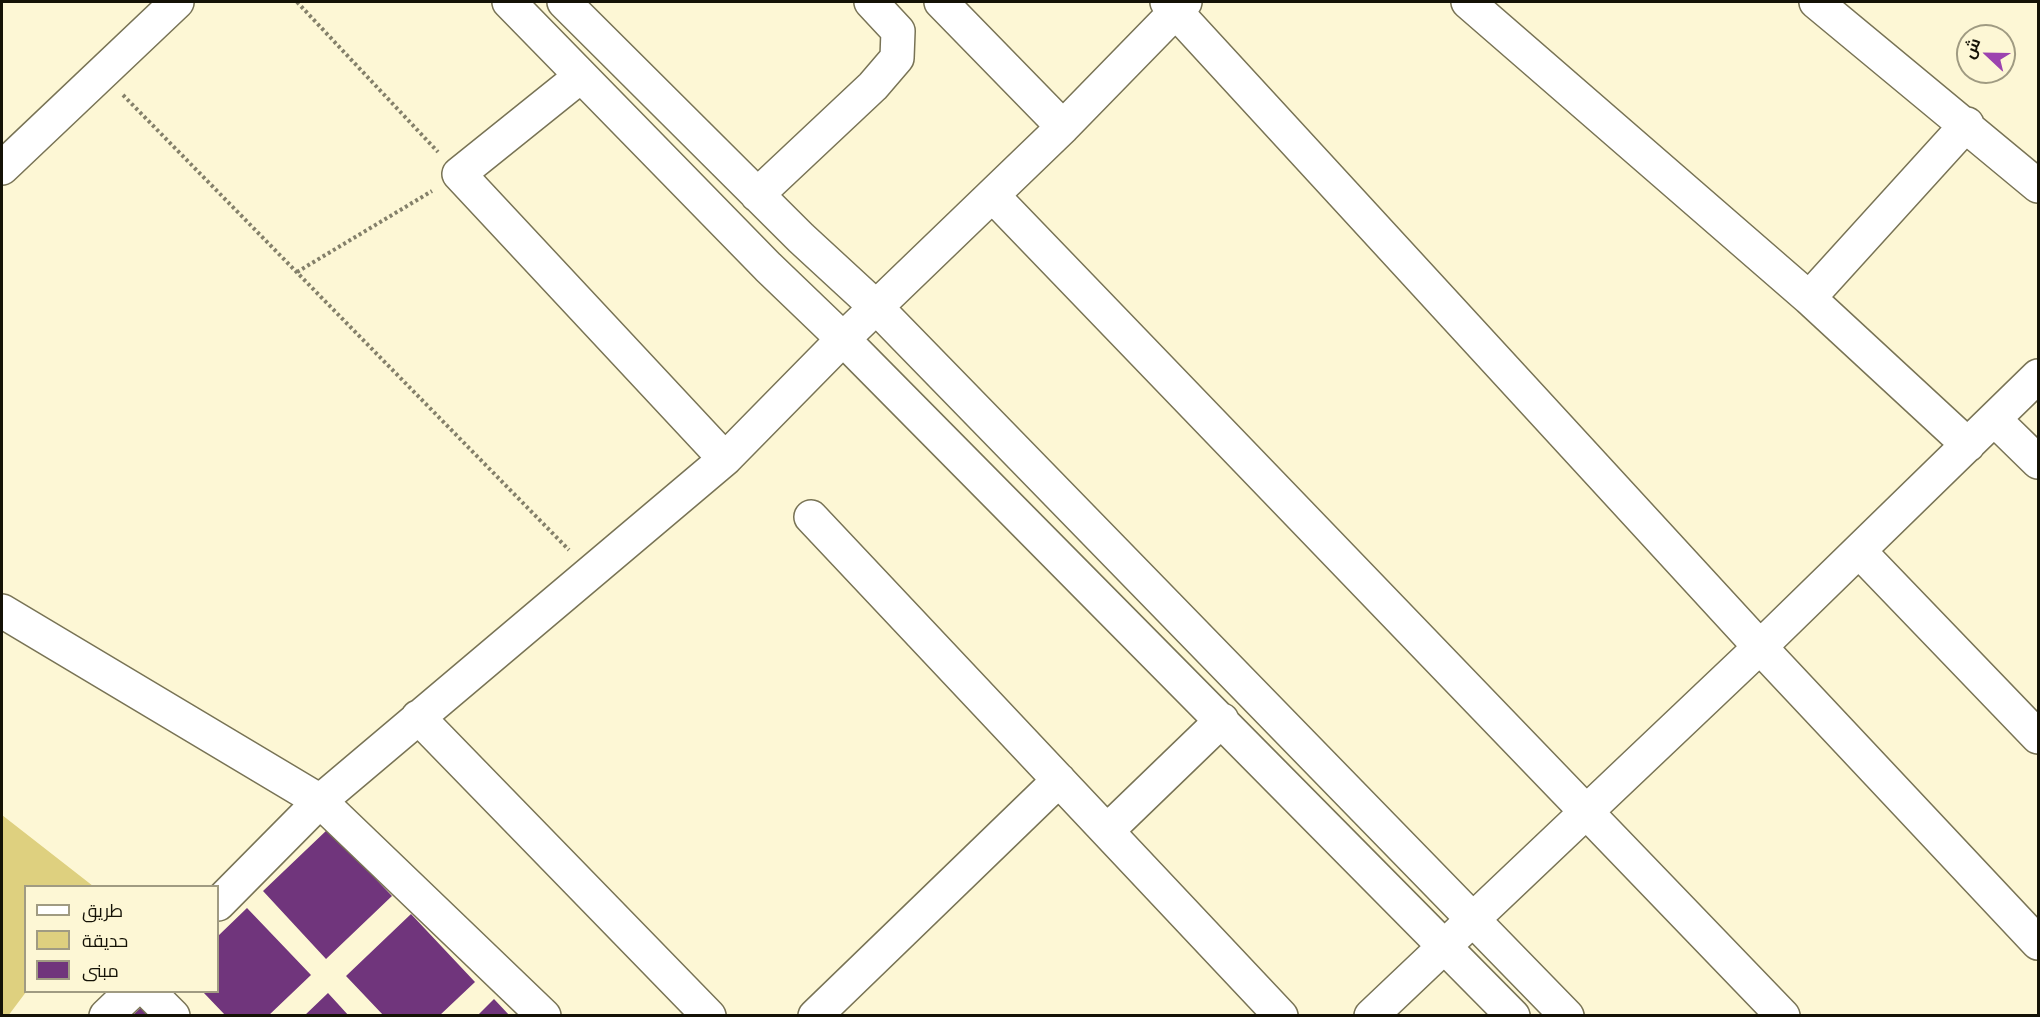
<!DOCTYPE html>
<meta charset="utf-8">
<style>
body{margin:0}
#map{position:relative;width:2040px;height:1017px;overflow:hidden;background:#fdf7d5;font-family:Manrope,Cairo,sans-serif}
canvas{display:block}
.frame{position:absolute;inset:0;border:3px solid #141206;pointer-events:none}
.legend{position:absolute;left:24px;top:885px;width:195px;height:108px;box-sizing:border-box;background:#fdf7d5;border:2px solid #a09b82;margin:0;padding:8px 10px;list-style:none;font-size:18px;color:#141206}
.legend li{display:flex;align-items:center;gap:12px;height:30px}
.legend b{width:30px;border:2px solid #a09b82}
.north{position:absolute;left:1956px;top:24px;width:60px;height:60px;box-sizing:border-box;background:#fdf7d5;border:2px solid #a09b82;border-radius:50%;rotate:292deg;font-size:16px;font-weight:700;line-height:24px;text-align:center;color:#141206}
.north::after{content:'';display:block;margin:auto;width:21px;height:27px;background:#9c43af;clip-path:polygon(50% 0,100% 100%,50% 72%,0 100%)}
</style>
<div id="map">
<canvas width="2040" height="1017"></canvas>
<div class="frame"></div>
<ul class="legend">
<li><b style="height:8px;background:#fff"></b>طريق</li>
<li><b style="height:16px;background:#ded07f"></b>حديقة</li>
<li><b style="height:16px;background:#70357c"></b>مبنى</li>
</ul>
<div class="north">ش</div>
</div>
<script>
const ctx = document.querySelector('canvas').getContext('2d');
ctx.lineJoin = 'round';
function fillPath(path, color) {
  ctx.fillStyle = color;
  ctx.fill(path, 'evenodd');
}
function trace(path, color, width, dash) {
  ctx.strokeStyle = color;
  ctx.lineWidth = width;
  ctx.lineCap = dash ? 'butt' : 'round';
  ctx.setLineDash(dash || []);
  ctx.stroke(path);
}
fillPath(new Path2D(`
 M 2,815 L 93,886 L 26,886 L 26,992 L 8,1016 L 2,1015 Z`), '#ded07f');
fillPath(new Path2D(`
 M 328,829 L 392,896 L 326,959 L 263,891 Z
 M 247,908 L 311,975 L 268,1016 L 226,1016 L 203,992 L 218,992 L 218,936 Z
 M 411,914 L 475,982 L 439,1016 L 384,1016 L 346,976 Z
 M 328,993 L 349,1016 L 304,1016 Z
 M 150,999 L 165,1016 L 132,1016 Z
 M 494,999 L 510,1016 L 477,1016 Z`), '#70357c');
const street = new Path2D(`
 M 509,2 L 768,267 L 843,339 L 1513,1016
 M 564,2 L 801,238 L 877,308 L 1567,1016
 M 941,2 L 1063,127
 M 1167,2 L 1760,647 L 2038,943
 M 1468,2 L 1809,298 L 1968,445
 M 1816,2 L 2038,186
 M 581,76 L 459,174 L 725,459
 M 2,168 L 177,2
 M 757,195 L 873,86 L 897,58 L 898,31 L 871,2
 M 993,196 L 1783,1016
 M 1809,298 L 1967,124
 M 1994,419 L 2038,462
 M 811,517 L 1281,1016
 M 1859,551 L 2038,737
 M 2,611 L 320,801 L 544,1016
 M 418,717 L 709,1016
 M 1107,831 L 1222,720
 M 218,904 L 320,801 L 725,459 L 843,339 L 1063,127 L 1185,2
 M 149,992 L 173,1016
 M 106,1016 L 131,992
 M 815,1016 L 1059,780
 M 1371,1016 L 1760,647 L 2038,376`);
trace(street, '#787355', 36);
trace(new Path2D(`
 M 297,2 L 438,152
 M 123,95 L 569,550
 M 297,272 L 432,191`), '#84806a', 4, [3, 3]);
trace(street, '#fff', 33);
</script>
